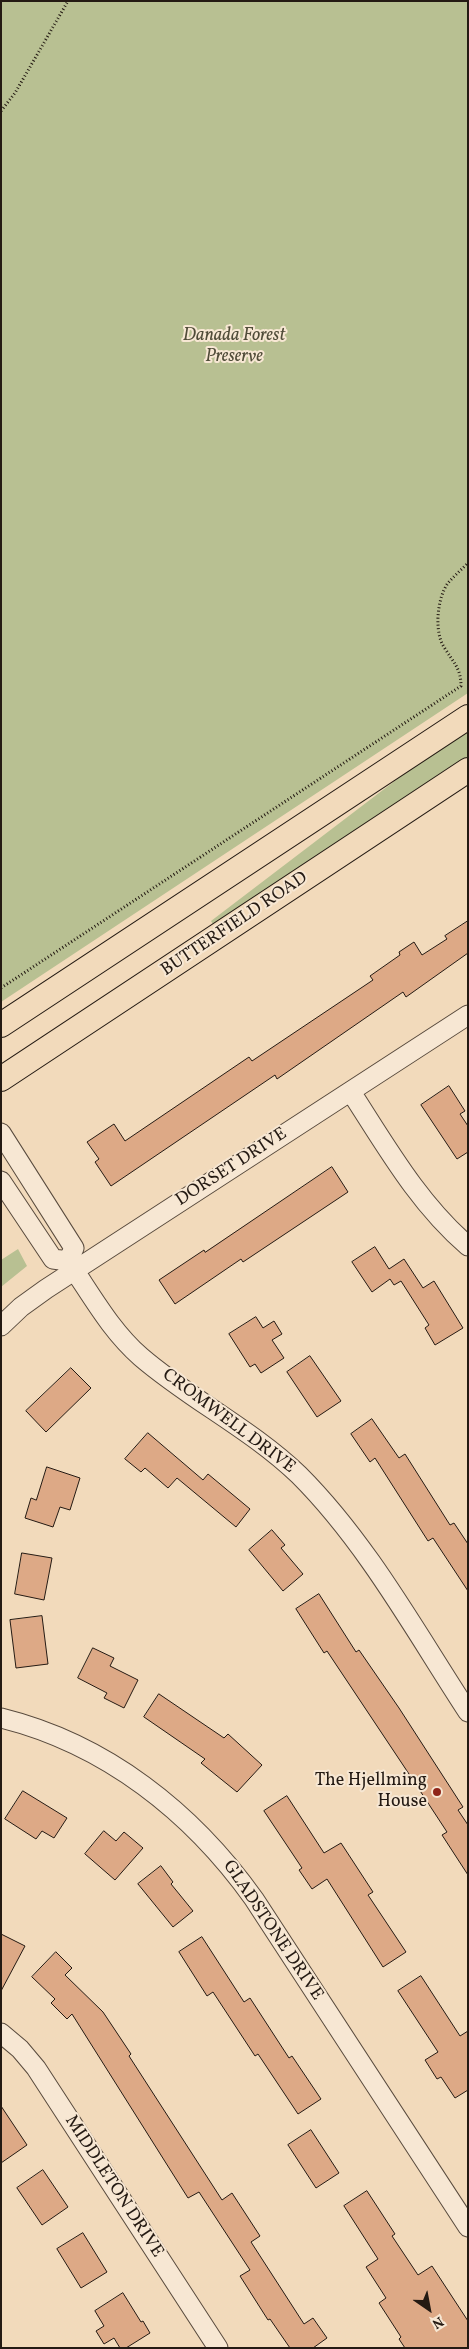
<!DOCTYPE html>
<style>
body{margin:0}
#map{position:relative;width:469px;height:2349px;overflow:hidden;background:#f2dabb;font-family:Vollkorn,serif}
canvas{display:block}
.frame{position:absolute;inset:0;border:2px solid #241a13;pointer-events:none}
.north{position:absolute;left:404px;top:2284px;width:50px;height:50px;-webkit-text-stroke:4px #f7e7d3;paint-order:stroke;rotate:147deg;font-size:14px;font-weight:700;line-height:20px;text-align:center;color:#241a13}
.north::after{content:'';display:block;margin:auto;width:18px;height:22px;background:#241a13;clip-path:polygon(50% 0,100% 100%,50% 72%,0 100%)}
</style>
<div id="map">
<canvas width="469" height="2349"></canvas>
<div class="frame"></div>
<div class="north">N</div>
</div>
<script>
const ctx = document.querySelector('canvas').getContext('2d');
ctx.lineJoin = 'round';
function fillPath(path, color) {
  ctx.fillStyle = color;
  ctx.fill(path, 'evenodd');
}
function trace(path, color, width, dash) {
  ctx.strokeStyle = color;
  ctx.lineWidth = width;
  ctx.lineCap = dash ? 'butt' : 'round';
  ctx.setLineDash(dash || []);
  ctx.stroke(path);
}
function drawText(font, color, halo, rows, align = 'center') {
  ctx.font = font + ' Vollkorn,serif';
  ctx.lineWidth = 4;
  ctx.setLineDash([]);
  ctx.textBaseline = 'middle';
  ctx.strokeStyle = halo;
  ctx.fillStyle = color;
  for (const [text, x, y, turn = 0] of rows) {
    ctx.save();
    ctx.translate(x, y);
    ctx.rotate((+turn || 0) * Math.PI / 180);
    ctx.textAlign = isNaN(turn) ? turn : align;
    if (halo) ctx.strokeText(text, 0, 0);
    ctx.fillText(text, 0, 0);
    ctx.restore();
  }
}
fillPath(new Path2D(`
 M 1,1 L 468,1 L 468,693 L 1,1002 Z
 M 468,731 L 468,757 L 214,926 L 211,921 L 417,764 Z
 M 18,1249 L 27,1266 L 1,1287 L 1,1260 Z`), '#b8c092');
const building = new Path2D(`
 M 468,921 L 468,953 L 406,997 L 403,992 L 277,1079 L 275,1075 L 111,1186 L 95,1162 L 99,1159 L 87,1142 L 114,1124 L 125,1141 L 249,1057 L 252,1061 L 373,980 L 370,976 L 400,955 L 399,952 L 414,942 L 422,955 L 447,939 L 445,936 Z
 M 449,1086 L 465,1111 L 460,1114 L 468,1126 L 468,1152 L 457,1159 L 421,1105 Z
 M 332,1167 L 348,1192 L 243,1262 L 241,1259 L 175,1304 L 159,1280 L 204,1250 L 205,1252 Z
 M 375,1247 L 389,1269 L 404,1259 L 423,1288 L 434,1281 L 463,1328 L 435,1345 L 425,1328 L 429,1325 L 401,1281 L 394,1285 L 390,1279 L 372,1292 L 352,1262 Z
 M 256,1317 L 263,1328 L 274,1321 L 282,1334 L 272,1340 L 284,1358 L 261,1373 L 255,1364 L 250,1367 L 229,1334 Z
 M 310,1356 L 341,1401 L 317,1417 L 287,1372 Z
 M 71,1368 L 91,1388 L 46,1432 L 26,1411 Z
 M 372,1419 L 399,1458 L 405,1454 L 450,1525 L 454,1523 L 468,1544 L 468,1591 L 433,1538 L 428,1541 L 375,1458 L 370,1462 L 351,1434 Z
 M 148,1433 L 203,1480 L 208,1474 L 250,1509 L 236,1527 L 177,1478 L 168,1488 L 145,1468 L 141,1472 L 125,1459 Z
 M 47,1467 L 80,1478 L 70,1510 L 60,1507 L 53,1527 L 25,1518 L 31,1498 L 36,1500 Z
 M 272,1530 L 285,1545 L 281,1548 L 303,1574 L 283,1591 L 249,1550 Z
 M 22,1553 L 52,1558 L 44,1600 L 15,1594 Z
 M 319,1594 L 356,1652 L 359,1650 L 399,1708 L 463,1807 L 458,1810 L 468,1825 L 468,1875 L 442,1835 L 447,1832 L 411,1777 L 327,1651 L 324,1653 L 296,1609 Z
 M 42,1616 L 48,1664 L 16,1668 L 10,1620 Z
 M 93,1648 L 114,1658 L 110,1666 L 138,1680 L 124,1708 L 104,1698 L 107,1693 L 78,1678 Z
 M 159,1694 L 224,1738 L 228,1734 L 262,1765 L 237,1792 L 201,1763 L 205,1759 L 144,1717 Z
 M 23,1791 L 67,1818 L 54,1838 L 42,1831 L 36,1839 L 5,1819 Z
 M 287,1796 L 324,1853 L 341,1843 L 373,1892 L 368,1895 L 406,1952 L 383,1967 L 327,1879 L 312,1889 L 299,1870 L 302,1868 L 264,1811 Z
 M 104,1831 L 116,1841 L 124,1832 L 143,1848 L 115,1880 L 85,1854 Z
 M 161,1866 L 173,1882 L 171,1884 L 193,1911 L 173,1927 L 138,1884 Z
 M 1,1934 L 25,1946 L 1,1991 Z
 M 202,1937 L 244,2002 L 250,1998 L 289,2058 L 292,2056 L 321,2099 L 298,2114 L 258,2054 L 255,2056 L 213,1992 L 207,1996 L 179,1952 Z
 M 56,1952 L 72,1968 L 65,1975 L 103,2012 L 131,2054 L 129,2056 L 222,2200 L 232,2193 L 260,2236 L 251,2242 L 304,2324 L 313,2318 L 327,2338 L 313,2348 L 290,2348 L 270,2319 L 268,2320 L 240,2276 L 250,2270 L 199,2192 L 188,2198 L 72,2014 L 67,2019 L 51,2003 L 55,1999 L 32,1977 Z
 M 421,1976 L 460,2036 L 468,2031 L 468,2090 L 455,2098 L 441,2077 L 437,2079 L 425,2060 L 438,2052 L 398,1991 Z
 M 1,2106 L 27,2145 L 1,2163 Z
 M 311,2130 L 339,2173 L 316,2188 L 288,2145 Z
 M 43,2170 L 68,2207 L 42,2225 L 17,2188 Z
 M 367,2191 L 395,2234 L 392,2236 L 418,2275 L 432,2266 L 468,2321 L 468,2348 L 405,2348 L 399,2339 L 401,2337 L 379,2303 L 386,2298 L 366,2267 L 378,2259 L 344,2206 Z
 M 83,2233 L 107,2272 L 81,2288 L 57,2249 Z
 M 123,2293 L 141,2322 L 143,2321 L 150,2333 L 126,2348 L 120,2348 L 114,2338 L 104,2344 L 96,2331 L 104,2326 L 95,2311 Z`);
fillPath(building, '#dda986');
trace(building, '#241a13', 1);
const minor = new Path2D(`
 M 351,1092 C 386,1146 418,1203 468,1246
 M 1,1133 L 74,1248 L 68,1261
 M 1,1181 L 53,1259 L 68,1261 C 91,1294 110,1330 141,1357 C 191,1400 251,1429 299,1475 C 367,1543 415,1631 468,1712
 M 1,1326 L 21,1307 L 46,1289 L 468,1015
 M 1,1718 C 106,1744 192,1812 254,1899 L 468,2227
 M 1,2033 L 20,2049 L 36,2068 L 218,2348`);
const major = new Path2D(`
 M 1,1025 L 468,717
 M 1,1079 L 468,770`);
trace(minor, '#584a3d', 21);
trace(major, '#241a13', 26);
trace(new Path2D(`
 M 1,111 L 15,93 L 68,1
 M 1,988 L 461,686 C 461,668 453,662 444,647 C 434,632 437,598 448,583 C 454,576 461,570 468,563`), '#241a13', 3, [1, 2.5]);
trace(minor, '#f7e7d3', 19);
trace(major, '#f2dabb', 24);
for (const [x, y, r, color] of [
 [437,1792,5,"#8f2418"]
]) {
  const dot = new Path2D();
  dot.arc(x, y, r, 0, 2 * Math.PI);
  ctx.fillStyle = color;
  ctx.fill(dot);
  trace(dot, '#f7e7d3', 2);
}
drawText('italic 18px', '#504c39', '#f7e7d3', [
 ["Danada Forest",234,337],
 ["Preserve",234,358]
]);
drawText('18px', '#241a13', '#f7e7d3', [
 ["BUTTERFIELD ROAD",235,925,-34],
 ["DORSET DRIVE",232,1168,-33],
 ["CROMWELL DRIVE",228,1422,37],
 ["GLADSTONE DRIVE",272,1931,56],
 ["MIDDLETON DRIVE",113,2187,57]
]);
drawText('18px', '#241a13', '#f7e7d3', [
 ["The Hjellming",427,1782],
 ["House",427,1803]
], 'right');
</script>
